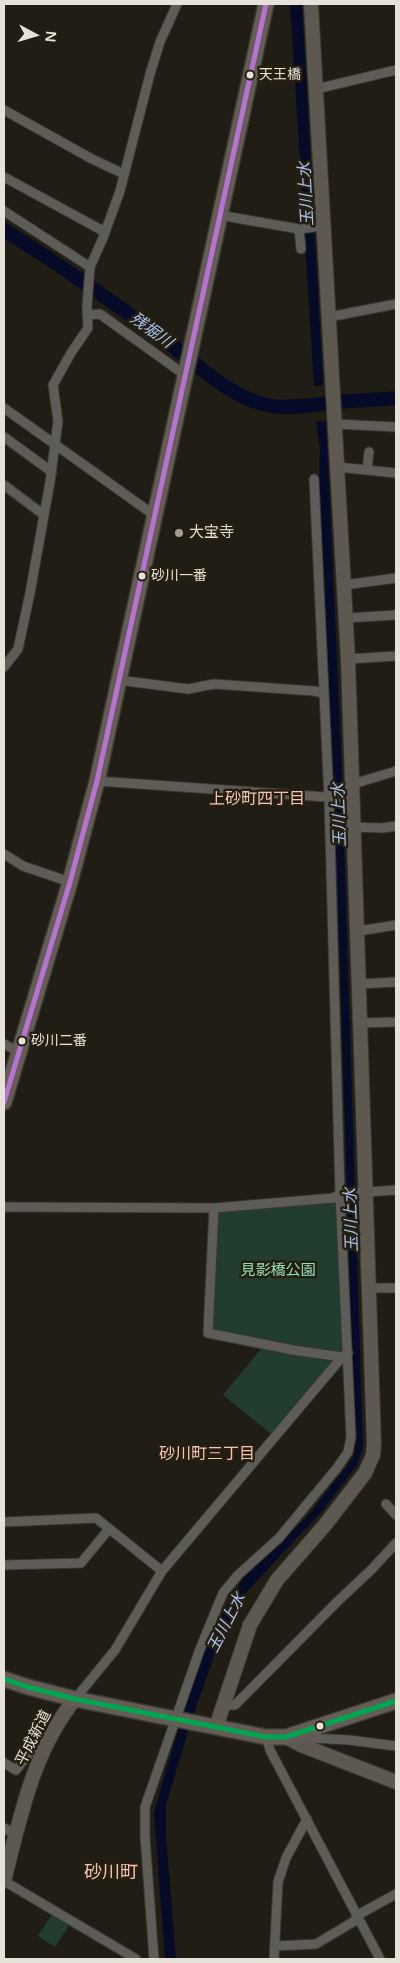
<!DOCTYPE html>
<meta charset="utf-8">
<style>
body{margin:0}
#map{position:relative;width:400px;height:1963px;overflow:hidden;background:#201d15;font-family:"Varela Round",sans-serif}
canvas{display:block}
.frame{position:absolute;inset:0;border:5px solid #e6e2d8;pointer-events:none}
.north{position:absolute;left:10px;top:10px;width:50px;height:50px;-webkit-text-stroke:4px #251f10;paint-order:stroke;rotate:96deg;font-size:14px;font-weight:700;line-height:20px;text-align:center;color:#e6e2d8}
.north::after{content:'';display:block;margin:auto;width:18px;height:22px;background:#e6e2d8;clip-path:polygon(50% 0,100% 100%,50% 72%,0 100%)}
</style>
<div id="map">
<canvas width="400" height="1963"></canvas>
<div class="frame"></div>
<div class="north">N</div>
</div>
<script>
const ctx = document.querySelector('canvas').getContext('2d');
ctx.lineJoin = 'round';
function fillPath(path, color) {
  ctx.fillStyle = color;
  ctx.fill(path, 'evenodd');
}
function trace(path, color, width, dash) {
  ctx.strokeStyle = color;
  ctx.lineWidth = width;
  ctx.lineCap = dash ? 'butt' : 'round';
  ctx.setLineDash(dash || []);
  ctx.stroke(path);
}
function drawText(font, color, halo, rows, align = 'center') {
  ctx.font = font + ' "Varela Round","Noto Sans JP",sans-serif';
  ctx.lineWidth = 5;
  ctx.setLineDash([]);
  ctx.textBaseline = 'middle';
  ctx.strokeStyle = halo;
  ctx.fillStyle = color;
  for (const [text, x, y, turn = 0] of rows) {
    ctx.save();
    ctx.translate(x, y);
    ctx.rotate((+turn || 0) * Math.PI / 180);
    ctx.textAlign = isNaN(turn) ? turn : align;
    if (halo) ctx.strokeText(text, 0, 0);
    ctx.fillText(text, 0, 0);
    ctx.restore();
  }
}
fillPath(new Path2D(`
 M 343,1197 L 345,1352 L 274,1436 L 223,1395 L 266,1343 L 211,1330 L 215,1211 Z
 M 53,1913 L 70,1924 L 55,1947 L 38,1936 Z`), '#223d2f');
fillPath(new Path2D(`
 M 290,4 L 302,4 L 323,385 L 314,386 Z
 M 326,421 L 341,748 L 363,1447 L 357,1465 L 323,1510 L 242,1597 L 233,1613 L 217,1647 L 189,1728 L 166,1805 L 166,1837 L 176,1959 L 165,1959 L 154,1812 L 184,1710 L 207,1647 L 222,1615 L 244,1577 L 305,1519 L 350,1462 L 355,1452 L 335,807 L 319,486 L 320,450 L 316,422 Z`), '#050b26');
trace(new Path2D(`
 M 4,230 C 56,262 107,298 157,334 C 191,358 230,400 272,406 C 295,409 316,404 340,402 C 358,400 377,400 396,398`), '#050b26', 14);
const street = new Path2D(`
 M 316,89 L 396,70
 M 4,110 L 92,159 L 124,174
 M 4,177 L 105,232
 M 4,211 L 90,267
 M 219,215 L 299,229 L 322,226
 M 299,229 L 301,249
 M 87,315 L 100,314 L 185,375
 M 329,317 L 396,304
 M 4,408 L 154,515
 M 335,424 L 396,427
 M 4,437 L 52,472
 M 337,467 L 396,473
 M 367,470 L 369,452
 M 4,485 L 44,515
 M 344,585 L 396,578
 M 346,618 L 396,615
 M 348,659 L 396,656
 M 4,667 L 18,649 L 30,593 L 50,482 L 58,421 L 53,385 L 71,353 L 88,328 L 87,306 L 90,267 L 103,238 L 120,191 L 150,74 L 160,42 L 177,4
 M 118,680 L 188,689 L 214,684 L 314,691 L 324,693
 M 97,781 L 354,799
 M 353,784 L 396,771
 M 354,827 L 382,828 L 396,826
 M 4,854 L 23,866 L 70,882
 M 358,931 L 396,925
 M 359,984 L 396,982
 M 361,1023 L 396,1022
 M 4,1044 L 19,1052
 M 4,1207 L 214,1208 L 333,1198 L 340,1194 L 396,1190
 M 214,1208 L 208,1333 L 293,1350 L 342,1357
 M 368,1288 L 396,1288
 M 386,1504 L 396,1515
 M 4,1522 L 96,1518 L 162,1571
 M 4,1565 L 81,1563 L 109,1529
 M 75,1699 L 115,1650 L 162,1571 L 342,1357 L 348,1353
 M 223,1705 L 235,1705 L 337,1602 L 372,1569 L 396,1543
 M 303,1732 L 309,1738 L 349,1740 L 396,1746
 M 266,1737 L 270,1750 L 380,1959
 M 4,1763 L 16,1770 L 31,1751 L 42,1753
 M 4,1828 L 16,1835
 M 4,1881 L 136,1959
 M 356,1916 L 396,1894
 M 275,1946 L 316,1944 L 358,1919
 M 154,1959 L 145,1837 L 145,1807 L 200,1649 L 223,1593 L 238,1575 L 279,1538 L 337,1468 L 348,1452 L 351,1437 L 340,1194 L 329,799 L 314,479
 M 274,1959 L 278,1882 L 286,1858 L 307,1819`);
const secondary = new Path2D(`
 M 216,1727 L 250,1625 L 277,1580 L 325,1525 L 365,1473 L 373,1455 L 374,1444 L 348,659 L 311,4
 M 286,1737 L 301,1745 L 396,1782
 M 4,1881 C 20,1818 33,1751 75,1699`);
const primary = new Path2D(`
 M 4,1102 L 70,882 L 97,781 L 266,4
 M 4,1679 L 28,1687 L 75,1699 L 266,1737 L 286,1737 L 396,1701`);
trace(street, '#393731', 11);
trace(secondary, '#393731', 16);
trace(primary, '#393731', 18);
trace(street, '#5e5c56', 9);
trace(secondary, '#5d5850', 14);
trace(primary, '#655c56', 15);
trace(new Path2D(`
 M 4,1102 L 70,882 L 97,781 L 266,4`), '#b673d3', 5);
trace(new Path2D(`
 M 4,1679 L 28,1687 L 75,1699 L 266,1737 L 286,1737 L 396,1701`), '#00a651', 5);
for (const [x, y, r, color] of [
 [250,75,4.5,"#e6e2d8"],
 [179,533,5,"#a19d94"],
 [142,576,4.5,"#e6e2d8"],
 [22,1041,4.5,"#e6e2d8"],
 [320,1726,4.5,"#e6e2d8"]
]) {
  const dot = new Path2D();
  dot.arc(x, y, r, 0, 2 * Math.PI);
  ctx.fillStyle = color;
  ctx.fill(dot);
  trace(dot, '#251f10', 2);
}
drawText('14px', '#e6e2d8', '#251f10', [
 ["天王橋",259,75],
 ["砂川一番",151,576],
 ["砂川二番",31,1041]
], 'left');
drawText('15px', '#e6e2d8', '#251f10', [
 ["大宝寺",189,533]
], 'left');
drawText('15px', '#91e0b9', '#251f10', [
 ["見影橋公園",278,1271]
]);
drawText('15px', '#e6e2d8', '#251f10', [
 ["平成新道",34,1738,-63]
]);
drawText('italic 16px', '#aac3f5', '#251f10', [
 ["玉川上水",307,194,-93],
 ["残堀川",151,331,36],
 ["玉川上水",340,815,-92],
 ["玉川上水",352,1220,-92],
 ["玉川上水",227,1623,-63]
]);
drawText('16px', '#f6c3b9', '#251f10', [
 ["上砂町四丁目",257,800],
 ["砂川町三丁目",207,1455]
]);
drawText('18px', '#f6c3b9', '#251f10', [
 ["砂川町",111,1873]
]);
</script>
